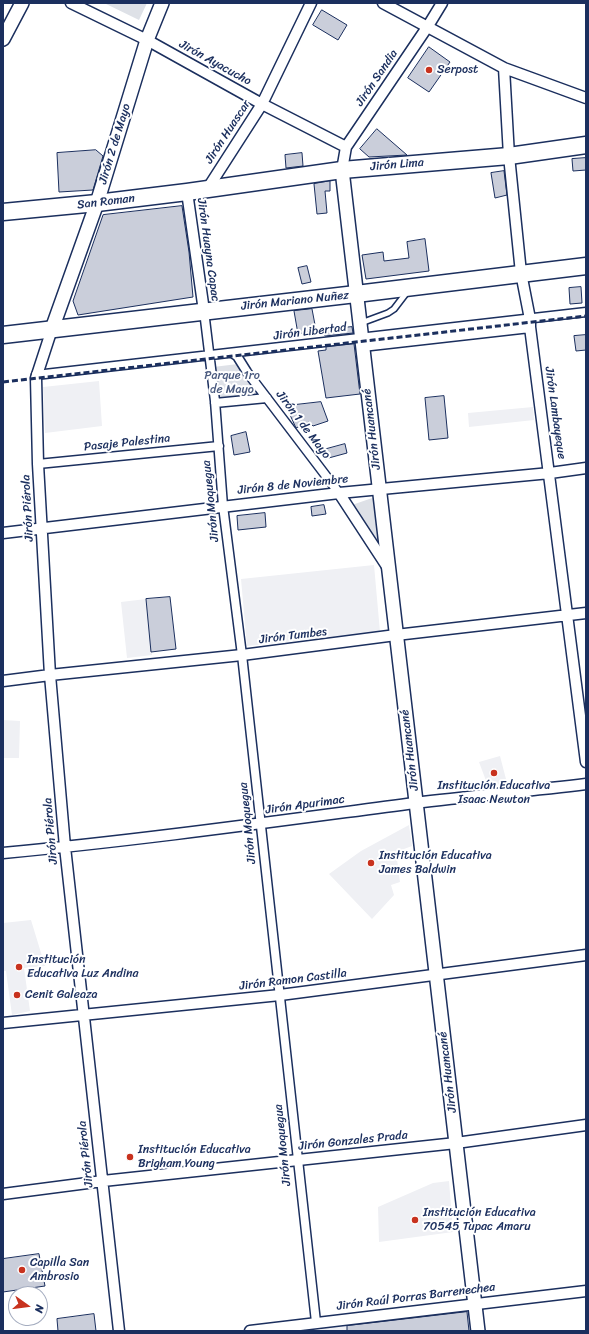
<!DOCTYPE html>
<meta charset="utf-8">
<style>
body{margin:0}
#map{position:relative;width:589px;height:1334px;overflow:hidden;background:#fff;font-family:Sriracha,sans-serif}
canvas{display:block}
.frame{position:absolute;inset:0;border:4px solid #1b2f5e;pointer-events:none}
.north{position:absolute;left:8px;top:1286px;width:40px;height:40px;box-sizing:border-box;background:#fff;border:1px solid #a4acbf;border-radius:50%;rotate:104deg;font-size:11px;font-weight:700;line-height:16px;text-align:center;color:#1b2f5e}
.north::after{content:'';display:block;margin:auto;width:14px;height:18px;background:#c8321e;clip-path:polygon(50% 0,100% 100%,50% 72%,0 100%)}
</style>
<div id="map">
<canvas width="589" height="1334"></canvas>
<div class="frame"></div>
<div class="north">N</div>
</div>
<script>
const ctx = document.querySelector('canvas').getContext('2d');
ctx.lineJoin = 'round';
function fillPath(path, color) {
  ctx.fillStyle = color;
  ctx.fill(path, 'evenodd');
}
function trace(path, color, width, dash) {
  ctx.strokeStyle = color;
  ctx.lineWidth = width;
  ctx.lineCap = dash ? 'butt' : 'round';
  ctx.setLineDash(dash || []);
  ctx.stroke(path);
}
function drawText(font, color, halo, rows, align = 'center') {
  ctx.font = font + ' Sriracha,sans-serif';
  ctx.lineWidth = 4;
  ctx.setLineDash([]);
  ctx.textBaseline = 'middle';
  ctx.strokeStyle = halo;
  ctx.fillStyle = color;
  for (const [text, x, y, turn = 0] of rows) {
    ctx.save();
    ctx.translate(x, y);
    ctx.rotate((+turn || 0) * Math.PI / 180);
    ctx.textAlign = isNaN(turn) ? turn : align;
    if (halo) ctx.strokeText(text, 0, 0);
    ctx.fillText(text, 0, 0);
    ctx.restore();
  }
}
fillPath(new Path2D(`
 M 99,381 L 102,426 L 45,433 L 43,387 Z
 M 533,407 L 534,420 L 469,427 L 468,413 Z
 M 374,565 L 380,632 L 247,646 L 241,579 Z
 M 146,599 L 152,655 L 127,658 L 121,602 Z
 M 3,720 L 20,721 L 19,758 L 3,758 Z
 M 500,756 L 507,783 L 488,786 L 479,762 Z
 M 409,825 L 412,846 L 396,852 L 400,882 L 391,885 L 394,895 L 372,919 L 329,874 L 361,851 Z
 M 31,920 L 45,966 L 24,968 L 30,1011 L 12,1015 L 6,971 L 3,971 L 3,923 Z
 M 449,1181 L 453,1232 L 379,1242 L 378,1207 L 433,1183 Z
 M 472,1308 L 474,1331 L 321,1331 L 321,1324 Z`), '#eff0f4');
fillPath(new Path2D(`
 M 104,3 L 147,3 L 139,20 Z
 M 238,364 L 264,397 L 217,401 L 213,367 Z
 M 375,497 L 381,546 L 352,505 Z`), '#dee1e7');
const building = new Path2D(`
 M 322,10 L 347,25 L 338,40 L 313,25 Z
 M 429,47 L 450,62 L 429,92 L 408,78 Z
 M 377,129 L 407,155 L 369,157 L 360,149 Z
 M 96,150 L 103,156 L 93,190 L 59,192 L 57,153 Z
 M 302,153 L 303,166 L 286,168 L 285,155 Z
 M 586,158 L 586,170 L 573,171 L 572,159 Z
 M 504,171 L 507,195 L 495,198 L 491,173 Z
 M 330,181 L 330,191 L 325,191 L 327,213 L 317,214 L 314,184 Z
 M 182,206 L 189,252 L 193,297 L 78,315 L 73,301 L 103,215 Z
 M 425,239 L 429,271 L 366,279 L 362,255 L 383,252 L 384,261 L 409,258 L 407,242 Z
 M 307,266 L 311,282 L 302,284 L 298,268 Z
 M 581,287 L 582,303 L 570,304 L 569,288 Z
 M 312,309 L 316,330 L 298,334 L 294,311 Z
 M 352,327 L 353,333 L 325,336 L 324,330 Z
 M 586,335 L 586,350 L 576,351 L 574,336 Z
 M 354,344 L 360,394 L 326,398 L 318,351 L 326,350 L 326,347 Z
 M 444,396 L 448,438 L 429,440 L 425,398 Z
 M 321,402 L 328,421 L 313,426 L 309,422 L 296,428 L 286,406 Z
 M 246,432 L 250,452 L 234,455 L 231,436 Z
 M 345,444 L 347,453 L 325,459 L 323,450 Z
 M 324,505 L 326,514 L 312,516 L 311,507 Z
 M 265,513 L 266,527 L 238,530 L 237,516 Z
 M 170,597 L 176,649 L 151,652 L 146,599 Z
 M 39,1254 L 45,1286 L 3,1292 L 3,1259 Z
 M 467,1312 L 469,1331 L 347,1331 L 347,1326 Z
 M 94,1314 L 96,1331 L 58,1331 L 57,1319 Z`);
fillPath(building, '#caceda');
trace(building, '#1b2f5e', 1);
const service = new Path2D(`
 M 361,323 L 388,313 L 394,309 L 407,292`);
const pedestrian = new Path2D(`
 M 204,311 L 215,401 L 223,506 L 242,655 L 316,1322
 M 232,353 L 237,356 L 247,372 L 339,493
 M 36,375 L 586,312
 M 215,403 L 267,398
 M 38,464 L 219,446`);
const minor = new Path2D(`
 M 71,3 L 147,40 L 262,104 L 346,147
 M 383,3 L 504,68 L 586,98
 M 504,68 L 509,156 L 521,273 L 530,319 L 530,327 L 586,762
 M 342,170 L 346,147 L 428,26 L 442,3
 M 208,188 L 262,104 L 311,3
 M 187,192 L 204,311
 M 52,329 L 36,378 L 38,464 L 50,675 L 65,847 L 119,1331
 M 362,346 L 530,327
 M 339,493 L 388,568
 M 3,533 L 339,493 L 550,473 L 586,468
 M 3,681 L 50,675 L 242,655 L 396,635 L 586,613
 M 3,853 C 141,840 277,821 415,803 C 472,796 529,791 586,784
 M 3,1023 L 280,995 L 586,955
 M 3,1194 L 103,1181 L 456,1143 L 586,1125
 M 250,1331 L 586,1291`);
const tertiary = new Path2D(`
 M 3,39 L 22,3
 M 342,170 L 478,1331
 M 52,329 L 97,203 L 147,40 L 162,3`);
const primary = new Path2D(`
 M 3,212 L 97,203 L 187,192 L 342,170 L 509,156 L 586,145
 M 3,335 L 356,294 L 586,266`);
trace(service, '#1b2f5e', 8);
trace(pedestrian, '#1b2f5e', 11);
trace(minor, '#1b2f5e', 13);
trace(tertiary, '#1b2f5e', 16);
trace(primary, '#1b2f5e', 19);
trace(service, '#fff', 5);
trace(pedestrian, '#fff', 8);
trace(minor, '#fff', 10);
trace(tertiary, '#fff', 13);
trace(primary, '#fff', 16);
trace(new Path2D(`
 M 3,382 L 586,316`), '#1b2f5e', 3, [6, 3]);
for (const [x, y, r, color] of [
 [429,70,4,"#c8321e"],
 [494,773,4,"#c8321e"],
 [371,863,4,"#c8321e"],
 [19,967,4,"#c8321e"],
 [17,995,4,"#c8321e"],
 [130,1157,4,"#c8321e"],
 [415,1220,4,"#c8321e"],
 [22,1270,4,"#c8321e"]
]) {
  const dot = new Path2D();
  dot.arc(x, y, r, 0, 2 * Math.PI);
  ctx.fillStyle = color;
  ctx.fill(dot);
  trace(dot, '#fff', 1.5);
}
drawText('12px', '#1b2f5e', '#fff', [
 ["Jirón Ayacucho",215,63,29],
 ["Jirón Sandia",377,78,-56],
 ["Jirón Huascar",228,132,-57],
 ["Jirón 2 de Mayo",115,144,-73],
 ["Jirón Lima",397,165,-5],
 ["San Roman",106,202,-7],
 ["Jirón Huayna Capac",208,250,82],
 ["Jirón Mariano Nuñez",295,301,-6],
 ["Jirón Libertad",310,332,-7],
 ["Jirón Lambayeque",555,413,82],
 ["Jirón 1 de Mayo",303,425,53],
 ["Jirón Huancané",372,429,-97],
 ["Pasaje Palestina",127,443,-6],
 ["Jirón 8 de Noviembre",293,485,-6],
 ["Jirón Moquegua",211,501,-96],
 ["Jirón Piérola",28,508,-93],
 ["Jirón Tumbes",293,636,-7],
 ["Jirón Huancané",410,750,-97],
 ["Jirón Apurimac",305,805,-8],
 ["Jirón Moquegua",248,823,-96],
 ["Jirón Piérola",51,831,-95],
 ["Jirón Ramon Castilla",293,980,-7],
 ["Jirón Huancané",448,1072,-97],
 ["Jirón Gonzales Prada",353,1141,-6],
 ["Jirón Moquegua",283,1145,-96],
 ["Jirón Piérola",86,1154,-96],
 ["Jirón Raúl Porras Barrenechea",416,1297,-7]
]);
drawText('12px', '#1b2f5e', '#fff', [
 ["Serpost",437,70],
 ["Institución Educativa",494,786,"center"],
 ["Isaac Newton",494,800,"center"],
 ["Institución Educativa",379,856],
 ["James Baldwin",379,870],
 ["Institución",27,960],
 ["Educativa Luz Andina",27,974],
 ["Cenit Galeaza",25,995],
 ["Institución Educativa",138,1150],
 ["Brigham Young",138,1164],
 ["Institución Educativa",423,1213],
 ["70545 Tupac Amaru",423,1227],
 ["Capilla San",30,1263],
 ["Ambrosio",30,1277]
], 'left');
drawText('12px', '#4c5c80', '#fff', [
 ["Parque 1ro",232,376],
 ["de Mayo",232,390]
]);
</script>
